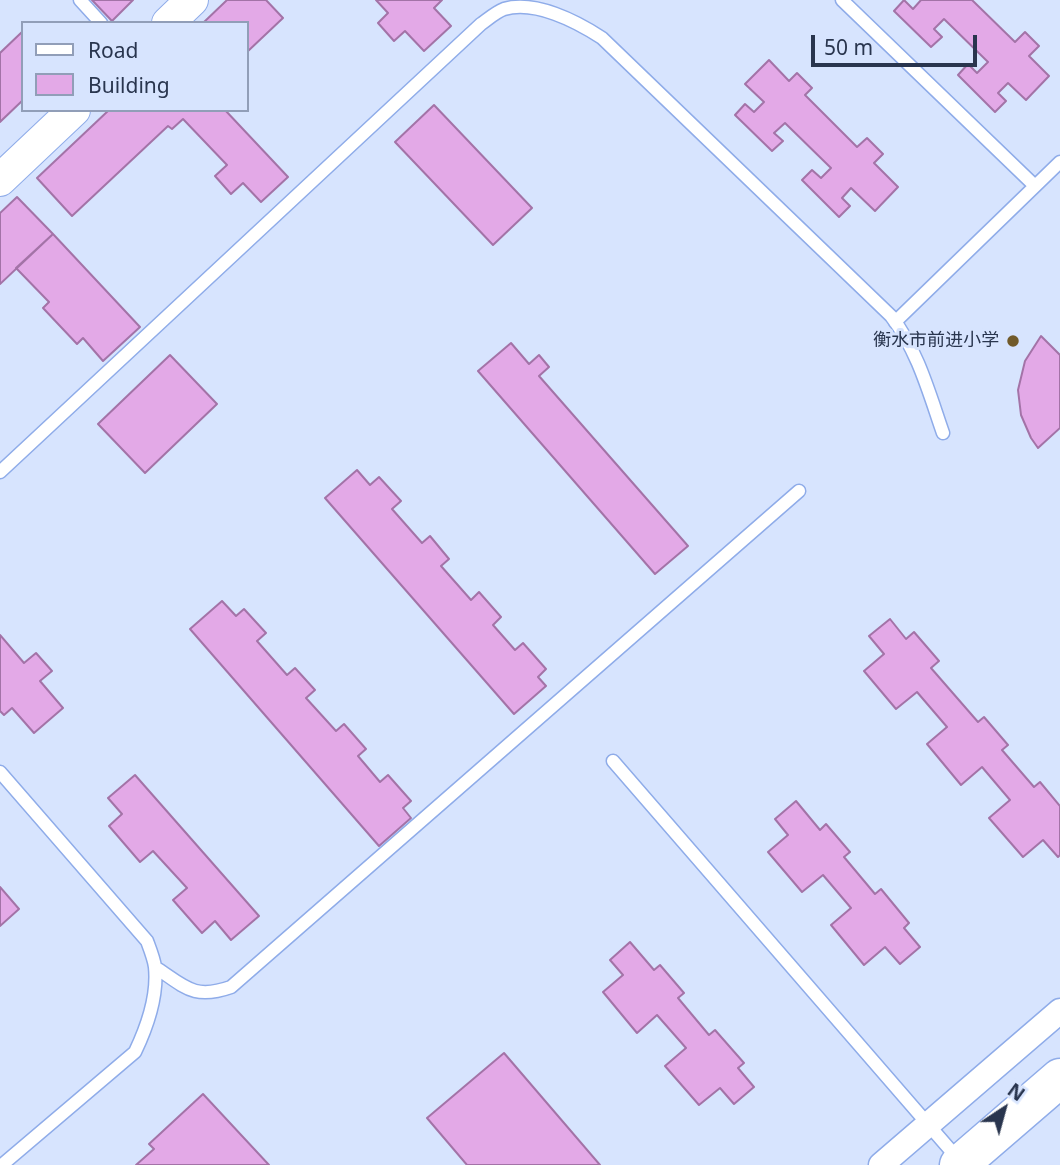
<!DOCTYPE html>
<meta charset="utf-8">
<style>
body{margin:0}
#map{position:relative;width:1060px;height:1165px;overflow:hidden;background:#d7e4fe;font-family:"Noto Sans",sans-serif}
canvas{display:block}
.legend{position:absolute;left:21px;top:21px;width:228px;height:91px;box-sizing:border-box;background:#d7e4fe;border:2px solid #919eb8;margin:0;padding:9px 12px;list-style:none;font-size:21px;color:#29354e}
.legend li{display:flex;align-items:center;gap:14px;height:35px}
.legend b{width:35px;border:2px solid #919eb8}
.north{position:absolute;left:969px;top:1074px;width:70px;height:70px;-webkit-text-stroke:5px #d7e4fe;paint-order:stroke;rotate:36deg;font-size:19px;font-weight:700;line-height:28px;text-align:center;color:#29354e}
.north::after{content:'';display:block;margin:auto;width:24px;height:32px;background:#29354e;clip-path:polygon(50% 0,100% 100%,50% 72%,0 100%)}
.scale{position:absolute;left:811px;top:35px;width:166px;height:32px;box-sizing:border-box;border:4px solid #29354e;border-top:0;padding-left:9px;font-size:21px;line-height:24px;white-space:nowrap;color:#29354e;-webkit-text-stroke:5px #d7e4fe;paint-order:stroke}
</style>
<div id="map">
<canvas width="1060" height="1165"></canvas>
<ul class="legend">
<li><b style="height:9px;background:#fff"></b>Road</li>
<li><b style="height:19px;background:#e3a9e7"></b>Building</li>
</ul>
<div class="north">N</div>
<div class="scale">50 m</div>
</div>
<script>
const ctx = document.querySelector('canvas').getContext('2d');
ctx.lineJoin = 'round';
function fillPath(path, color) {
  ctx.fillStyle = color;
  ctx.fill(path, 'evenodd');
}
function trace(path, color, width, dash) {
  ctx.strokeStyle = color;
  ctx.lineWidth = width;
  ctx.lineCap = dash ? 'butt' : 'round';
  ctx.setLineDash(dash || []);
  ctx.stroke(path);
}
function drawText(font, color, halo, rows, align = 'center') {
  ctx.font = font + ' "Noto Sans","Noto Sans SC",sans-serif';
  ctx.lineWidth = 6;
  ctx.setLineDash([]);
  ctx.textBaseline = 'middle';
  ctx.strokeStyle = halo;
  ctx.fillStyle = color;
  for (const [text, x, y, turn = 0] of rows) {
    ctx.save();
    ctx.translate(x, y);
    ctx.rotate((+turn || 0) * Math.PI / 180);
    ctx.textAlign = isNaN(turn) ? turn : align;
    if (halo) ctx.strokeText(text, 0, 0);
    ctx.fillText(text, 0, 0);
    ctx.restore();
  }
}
const building = new Path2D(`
 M 92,0 L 133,0 L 112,21 Z
 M 227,0 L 266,0 L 283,18 L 247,52 L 247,23 L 203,23 Z
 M 376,0 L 442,0 L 434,8 L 451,26 L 424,51 L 405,31 L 394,41 L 378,23 L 388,13 Z
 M 904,0 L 913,9 L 921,0 L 972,0 L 1015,42 L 1025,32 L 1039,46 L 1029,56 L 1049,76 L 1026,100 L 1008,83 L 998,93 L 1006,101 L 995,112 L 958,75 L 968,64 L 977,73 L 988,62 L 944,19 L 934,29 L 942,37 L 931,47 L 894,11 Z
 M 23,31 L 23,100 L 0,122 L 0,53 Z
 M 769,60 L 789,81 L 797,73 L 812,88 L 805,95 L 857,147 L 867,138 L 883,154 L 874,163 L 898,187 L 875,211 L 851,188 L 842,198 L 850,206 L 839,217 L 802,180 L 812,170 L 821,178 L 831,168 L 785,123 L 774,133 L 783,141 L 772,151 L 735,115 L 745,104 L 754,112 L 764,102 L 745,84 Z
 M 434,105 L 532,208 L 493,245 L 395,142 Z
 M 109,110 L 225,110 L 288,177 L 261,202 L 243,183 L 231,194 L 215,176 L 227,165 L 183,119 L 172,129 L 168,126 L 72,216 L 37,178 Z
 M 17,197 L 53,234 L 0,284 L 0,213 Z
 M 53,234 L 140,327 L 103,361 L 83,338 L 77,344 L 43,308 L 49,302 L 16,268 Z
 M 1041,336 L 1060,355 L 1060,428 L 1038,448 L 1031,438 L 1021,415 L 1018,390 L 1025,361 Z
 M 511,343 L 529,364 L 539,355 L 549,367 L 539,376 L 688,546 L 655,574 L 478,371 Z
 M 170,355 L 217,404 L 145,473 L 98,424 Z
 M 357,470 L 370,485 L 379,477 L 401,501 L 392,509 L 422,543 L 430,536 L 449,559 L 441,566 L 471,600 L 479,592 L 501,617 L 493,625 L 515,650 L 523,643 L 546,669 L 538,677 L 546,686 L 514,714 L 325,498 Z
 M 222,601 L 236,616 L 244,609 L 266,633 L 257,641 L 287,675 L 295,668 L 315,690 L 306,698 L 336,731 L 344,724 L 366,749 L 358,756 L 380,782 L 388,775 L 411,801 L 403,808 L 411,818 L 379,846 L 190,629 Z
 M 890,619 L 906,639 L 914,632 L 939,661 L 931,668 L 978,722 L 984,717 L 1008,745 L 1002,750 L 1034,787 L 1040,782 L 1060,806 L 1060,855 L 1058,857 L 1043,840 L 1023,857 L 989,818 L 1010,800 L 982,767 L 961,785 L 927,744 L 947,727 L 917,692 L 896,709 L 864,671 L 884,654 L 869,636 Z
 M 0,635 L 24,663 L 36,653 L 52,671 L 40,681 L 63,708 L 34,733 L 12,708 L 4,715 L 0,711 Z
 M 135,775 L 259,916 L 231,940 L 215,921 L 202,933 L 173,900 L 187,888 L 153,851 L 140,862 L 109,826 L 122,814 L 108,798 Z
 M 796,801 L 820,830 L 826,824 L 850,852 L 844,857 L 875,894 L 881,889 L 909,923 L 904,928 L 920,947 L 900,964 L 885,947 L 864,965 L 831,925 L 851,908 L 823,875 L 802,892 L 768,852 L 788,835 L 775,819 Z
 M 0,887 L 19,909 L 0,926 Z
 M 630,942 L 654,970 L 660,965 L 684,993 L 678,998 L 709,1035 L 715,1030 L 744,1063 L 738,1068 L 754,1087 L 734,1104 L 720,1088 L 699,1105 L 665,1066 L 686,1048 L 657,1015 L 637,1033 L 603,992 L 623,975 L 610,960 Z
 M 504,1053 L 600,1165 L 467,1165 L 427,1118 Z
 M 203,1094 L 269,1165 L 136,1165 L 154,1149 L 149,1144 Z`);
fillPath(building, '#e3a9e7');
trace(building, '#a373a7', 2);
const service = new Path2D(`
 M 80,0 L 101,23
 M 842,0 L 1035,186
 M 895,322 L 1060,162
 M 0,472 L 481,24 C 488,19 496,12 504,9 C 535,0 576,21 602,38 L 891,316 C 918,351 929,393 943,433
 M 613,761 L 959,1160
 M 0,772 L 147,941 C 150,949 154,959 155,967 C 158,996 147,1027 135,1052 L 2,1165
 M 155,967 C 185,987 194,1000 231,987 L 799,491`);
const minor = new Path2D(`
 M 881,1165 L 1060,1011`);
const tertiary = new Path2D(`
 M 168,23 L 192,0
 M 0,180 L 74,110`);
const primary = new Path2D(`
 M 959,1165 L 1060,1078`);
trace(service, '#8face9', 15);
trace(minor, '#8face9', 27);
trace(tertiary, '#8face9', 34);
trace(primary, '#8face9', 41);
trace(service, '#fff', 12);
trace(minor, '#fff', 24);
trace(tertiary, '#fff', 32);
trace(primary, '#fff', 38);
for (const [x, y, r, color] of [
 [1013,341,7,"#715a2a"]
]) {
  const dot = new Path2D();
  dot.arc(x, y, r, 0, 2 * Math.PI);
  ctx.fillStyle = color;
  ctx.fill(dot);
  trace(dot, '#d7e4fe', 2.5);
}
drawText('18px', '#29354e', '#d7e4fe', [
 ["衡水市前进小学",999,341]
], 'right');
</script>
